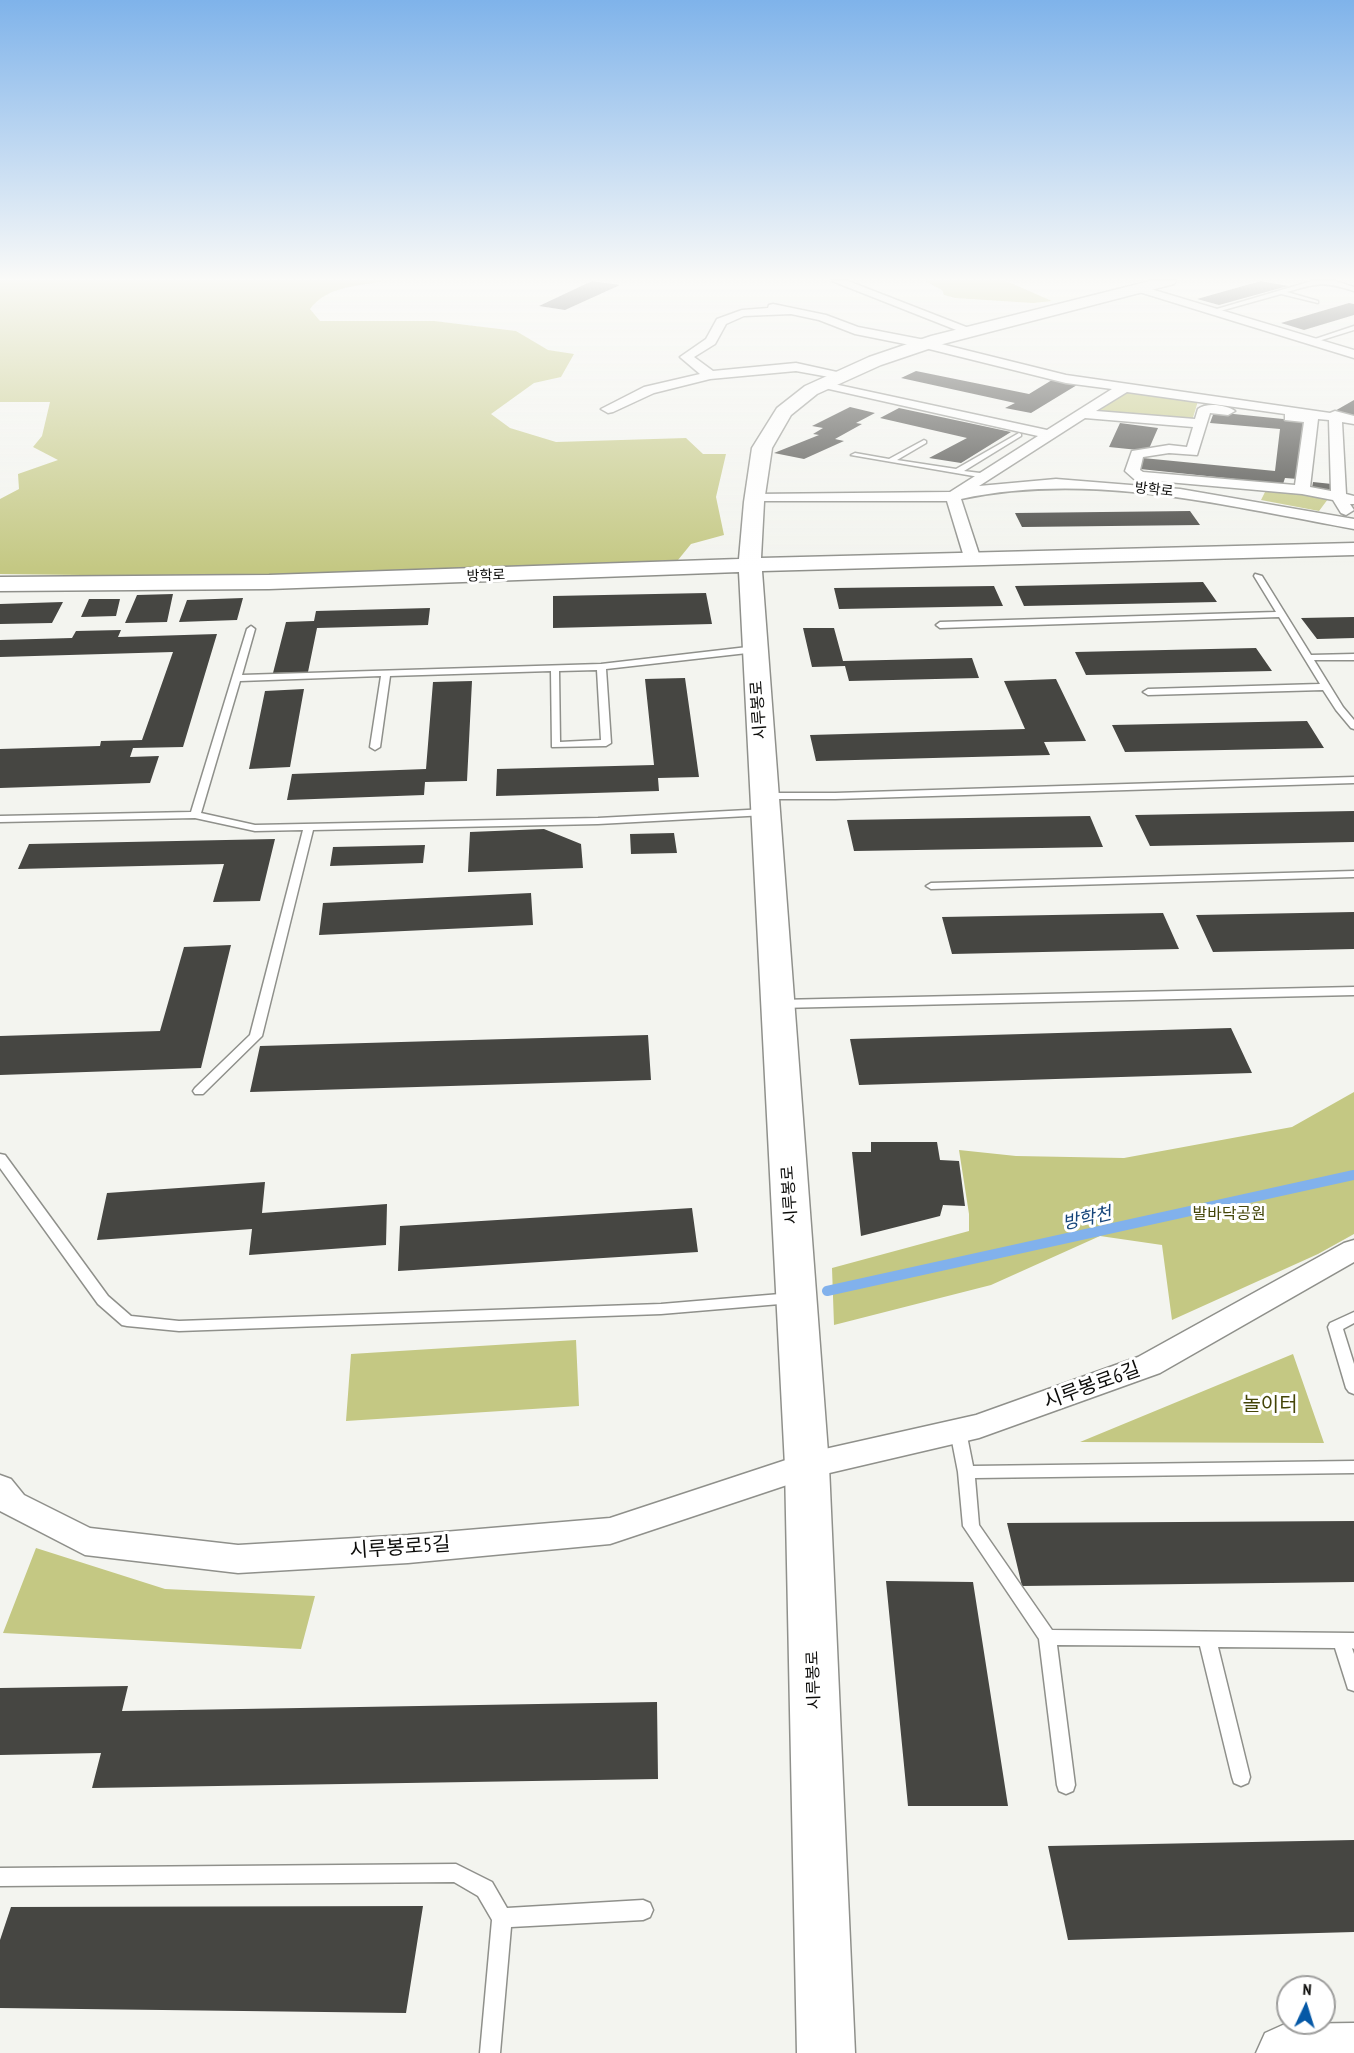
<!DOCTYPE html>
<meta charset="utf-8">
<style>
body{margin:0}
#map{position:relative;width:1354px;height:2053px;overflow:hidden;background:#f3f4ef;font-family:"PT Sans Narrow",sans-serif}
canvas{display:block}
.north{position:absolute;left:1276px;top:1975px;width:60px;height:60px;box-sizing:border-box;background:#fff;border:2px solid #9e9e9d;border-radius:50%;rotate:4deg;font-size:16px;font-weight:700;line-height:24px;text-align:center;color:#0c0c0a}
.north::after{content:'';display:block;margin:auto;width:21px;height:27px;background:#0558a6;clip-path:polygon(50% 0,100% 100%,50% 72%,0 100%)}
</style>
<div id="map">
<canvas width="1354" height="2053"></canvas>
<div class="north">N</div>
</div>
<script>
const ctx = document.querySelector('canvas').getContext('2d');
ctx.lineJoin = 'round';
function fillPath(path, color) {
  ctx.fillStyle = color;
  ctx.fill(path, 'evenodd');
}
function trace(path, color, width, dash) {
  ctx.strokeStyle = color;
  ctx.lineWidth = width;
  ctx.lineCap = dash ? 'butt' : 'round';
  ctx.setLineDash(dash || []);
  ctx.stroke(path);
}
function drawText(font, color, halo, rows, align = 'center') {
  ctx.font = font + ' "PT Sans Narrow","Noto Sans KR",sans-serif';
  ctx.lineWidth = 6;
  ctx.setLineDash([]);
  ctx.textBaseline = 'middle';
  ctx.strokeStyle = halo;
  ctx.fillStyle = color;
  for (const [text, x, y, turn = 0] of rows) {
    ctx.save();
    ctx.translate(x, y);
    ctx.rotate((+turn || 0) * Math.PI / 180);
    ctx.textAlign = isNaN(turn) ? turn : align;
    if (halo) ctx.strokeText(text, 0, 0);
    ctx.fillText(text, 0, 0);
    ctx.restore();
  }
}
fillPath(new Path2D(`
 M 0,281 L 385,281 C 358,286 327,286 310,309 L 320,321 L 434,321 L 516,331 L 548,350 L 574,354 L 561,377 L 534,383 L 491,414 L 510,428 L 556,442 L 686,438 L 703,454 L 726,454 L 716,497 L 724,535 L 691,544 L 678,560 C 453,574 226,578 0,574 L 0,499 L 19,489 L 18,474 L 58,460 L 33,447 L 42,436 L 50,402 L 0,402 Z
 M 925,281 L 1006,281 L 1052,301 L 1033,303 L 955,298 L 944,295 L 942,290 Z
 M 1126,392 L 1198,401 L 1192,421 L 1094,412 Z
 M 1266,490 L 1299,493 L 1328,499 L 1319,511 L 1261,500 Z
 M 1354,1092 L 1354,1234 L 1318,1254 L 1172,1320 L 1162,1245 L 1100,1236 L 991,1285 L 834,1325 L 832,1268 L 969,1231 L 969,1214 L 959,1150 L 1016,1156 L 1124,1158 L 1292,1127 Z
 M 576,1340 L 579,1406 L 346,1421 L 351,1354 Z
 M 1293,1354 L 1324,1443 L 1080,1442 Z
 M 36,1548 L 165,1589 L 315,1596 L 301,1649 L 3,1633 Z`), '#c4c883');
trace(new Path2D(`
 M 827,1291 L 1354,1175`), '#81b1ec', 10);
fillPath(new Path2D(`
 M 592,281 L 620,285 L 565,310 L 539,306 Z
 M 1261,281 L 1288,286 L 1219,305 L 1197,299 Z
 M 1349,303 L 1354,304 L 1354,315 L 1304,330 L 1281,323 Z
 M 916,371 L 1029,394 L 1052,380 L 1077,385 L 1031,413 L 1005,408 L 1015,403 L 901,378 Z
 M 1354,400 L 1354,417 L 1333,412 Z
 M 850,407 L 875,413 L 856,423 L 862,424 L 835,439 L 844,441 L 804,459 L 774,453 L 819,435 L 813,434 L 823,428 L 812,426 Z
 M 899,408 L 1011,432 L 961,463 L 929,458 L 967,438 L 880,418 Z
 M 1214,412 L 1303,421 L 1298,479 L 1285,478 L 1283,484 L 1140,469 L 1143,458 L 1275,471 L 1280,429 L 1210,423 Z
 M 1120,423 L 1158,428 L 1148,451 L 1109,447 Z
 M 1313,482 L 1332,484 L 1331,490 L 1312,488 Z
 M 1190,511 L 1200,525 L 1022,527 L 1015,513 Z
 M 1203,582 L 1217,602 L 1024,606 L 1015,586 Z
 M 994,586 L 1003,606 L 839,609 L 834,588 Z
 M 706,593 L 712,624 L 553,628 L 553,596 Z
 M 173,594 L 167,622 L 125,623 L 137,595 Z
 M 243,598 L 237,620 L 179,622 L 187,600 Z
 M 89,599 L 120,599 L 116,616 L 81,617 Z
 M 63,602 L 52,623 L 0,624 L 0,604 Z
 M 430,608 L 428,625 L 317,628 L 308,672 L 273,673 L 286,622 L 314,621 L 316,611 Z
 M 1354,617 L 1354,638 L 1317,639 L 1301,618 Z
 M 803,628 L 834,628 L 843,661 L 972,658 L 979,678 L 849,681 L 845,666 L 812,667 Z
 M 121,630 L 118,637 L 217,634 L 183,747 L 133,748 L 130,757 L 159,756 L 150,783 L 0,788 L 0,749 L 100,746 L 101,741 L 142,740 L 173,652 L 0,657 L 0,640 L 72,638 L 76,631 Z
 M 1256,648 L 1272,671 L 1086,675 L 1075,652 Z
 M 685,678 L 699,777 L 658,778 L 659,791 L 496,796 L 497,769 L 654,765 L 645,679 Z
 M 1056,679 L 1086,741 L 1044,742 L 1050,755 L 816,761 L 810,735 L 1025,729 L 1004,681 Z
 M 472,681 L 467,781 L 425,782 L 424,795 L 287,800 L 292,774 L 426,769 L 433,682 Z
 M 304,689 L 290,767 L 249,769 L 265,691 Z
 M 1307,721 L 1324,748 L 1125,752 L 1112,725 Z
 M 1354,811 L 1354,842 L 1150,846 L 1135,815 Z
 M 1090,816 L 1103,847 L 854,851 L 847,820 Z
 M 544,829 L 581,844 L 583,868 L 468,872 L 470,832 Z
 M 674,833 L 677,853 L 631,854 L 630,834 Z
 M 275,839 L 260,901 L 213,902 L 224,864 L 18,869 L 29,844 Z
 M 425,845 L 423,863 L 330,866 L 333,847 Z
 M 531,893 L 533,925 L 319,935 L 323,903 Z
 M 1354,912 L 1354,949 L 1213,952 L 1196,915 Z
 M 1163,913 L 1179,949 L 952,954 L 942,917 Z
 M 231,945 L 201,1068 L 0,1075 L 0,1036 L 160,1031 L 184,947 Z
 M 1231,1028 L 1252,1073 L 859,1085 L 850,1039 Z
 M 648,1035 L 651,1080 L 250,1092 L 260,1046 Z
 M 871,1142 L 937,1142 L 940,1160 L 959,1161 L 965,1206 L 943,1205 L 940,1216 L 861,1236 L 852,1152 L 871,1152 Z
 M 265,1182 L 262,1213 L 387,1204 L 386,1245 L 249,1255 L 252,1229 L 97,1240 L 107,1193 Z
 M 692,1208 L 698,1252 L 398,1271 L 400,1226 Z
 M 1354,1521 L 1354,1582 L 1022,1586 L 1007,1523 Z
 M 886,1581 L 973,1582 L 1008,1806 L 908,1806 Z
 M 128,1686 L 122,1711 L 657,1702 L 658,1779 L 92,1788 L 101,1753 L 0,1755 L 0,1688 Z
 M 1354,1840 L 1354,1932 L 1068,1940 L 1048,1846 Z
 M 423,1906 L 406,2013 L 0,2008 L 0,1940 L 11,1907 Z`), '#464642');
const lane = new Path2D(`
 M 1312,281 L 1335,281 L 1354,287 L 1354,291 C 1322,281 1319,283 1287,292 L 1318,301 L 1318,303 L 1281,294 L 1213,313 L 1210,311 Z
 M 1354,326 L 1354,330 L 1312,343 L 1309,341 Z
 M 1019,433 L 1021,434 L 1021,436 L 964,471 L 988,474 L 989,476 L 985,478 L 851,455 L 855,453 L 889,459 L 924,440 L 926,441 L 926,443 L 897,460 L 956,469 Z
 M 1255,574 L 1262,576 L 1311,655 L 1354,654 L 1354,660 L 1314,660 L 1343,707 L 1354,720 L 1354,729 L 1351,728 L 1336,710 L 1323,690 L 1148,695 L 1143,692 L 1148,689 L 1320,684 L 1279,617 L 940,628 L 936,625 L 940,622 L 1276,612 L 1254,576 Z
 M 251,626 L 255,629 L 242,675 L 601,664 L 756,646 L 760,649 L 756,652 L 606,669 L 611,743 L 606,746 L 552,747 L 551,671 L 390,676 L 380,747 L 375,750 L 370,747 L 381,676 L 240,681 L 201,813 L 255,825 L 598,818 L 766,809 L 771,812 L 766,815 L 598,824 L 313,830 L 262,1036 L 203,1094 L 195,1094 L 193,1091 L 195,1088 L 250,1035 L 303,830 L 255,831 L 195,818 L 0,822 L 0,816 L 191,812 L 247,629 ZM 597,670 L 601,740 L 560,742 L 559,671 Z
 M 1354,777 L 1354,783 L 835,799 L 765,799 L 760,796 L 765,793 L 835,793 Z
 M 1354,871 L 1354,877 L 931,889 L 926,886 L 931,883 Z
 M 1354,987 L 1354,995 L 779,1008 L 773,1004 L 779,1000 Z
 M 0,1154 L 5,1155 L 108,1296 L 131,1316 L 179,1321 L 661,1304 L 792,1293 L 797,1294 L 799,1298 L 797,1302 L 792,1303 L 661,1314 L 179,1331 L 127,1326 L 122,1325 L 98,1304 L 0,1168 Z
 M 1354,1312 L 1354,1323 L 1343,1329 L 1354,1364 L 1354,1394 L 1349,1392 L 1346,1388 L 1328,1327 L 1330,1323 Z
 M 958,1425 L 963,1427 L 966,1431 L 973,1466 L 1354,1461 L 1354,1473 L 975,1478 L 979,1525 L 1052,1630 L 1354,1633 L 1354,1649 L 1352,1648 L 1354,1654 L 1354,1691 L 1348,1689 L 1335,1648 L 1218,1647 L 1250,1777 L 1248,1783 L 1241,1786 L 1234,1783 L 1232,1777 L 1200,1646 L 1057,1645 L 1075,1785 L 1073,1791 L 1066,1794 L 1059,1791 L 1057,1785 L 1039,1639 L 963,1526 L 958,1472 L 950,1431 L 953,1427 Z
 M 456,1864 L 492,1882 L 507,1908 L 643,1900 L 650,1903 L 653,1910 L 650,1917 L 643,1920 L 511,1927 L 500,2053 L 480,2053 L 492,1920 L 478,1896 L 454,1882 L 0,1886 L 0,1868 Z`);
const street = new Path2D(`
 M 832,281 L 848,281 L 979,332 L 969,335 Z
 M 1136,287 L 1144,287 L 1354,350 L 1354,358 L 1136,291 Z
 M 773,304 L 826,315 L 858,327 L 925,340 L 1066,375 L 1330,413 L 1335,411 L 1354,416 L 1354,424 L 1342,422 L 1346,494 L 1354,496 L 1354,504 L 1350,504 L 1354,510 L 1346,515 L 1341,513 L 1333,500 L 1302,494 L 1134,479 L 1125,471 L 1132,451 L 1169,445 L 1187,447 L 1193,427 L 1085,418 L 979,486 L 1056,479 L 1180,489 L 1354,519 L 1354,529 C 1226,506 1091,471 961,499 L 980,557 L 972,562 L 964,557 L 947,501 L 750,501 L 748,498 L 755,494 L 950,492 L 1038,436 L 820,387 L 820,381 L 1047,430 L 1112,389 L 1066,383 L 925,348 L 855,334 L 819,320 L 791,314 L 744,316 L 726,324 L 715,344 L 694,357 L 713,371 L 796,363 L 846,374 L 846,380 L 796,371 L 710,379 L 654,393 L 613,412 L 608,413 L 601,409 L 644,387 L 700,374 L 680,357 L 706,339 L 717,319 L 742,310 L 768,308 L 769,305 ZM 1127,392 L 1285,414 L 1285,420 L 1304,422 L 1295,485 L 1143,472 L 1140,470 L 1143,457 L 1169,453 L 1197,455 L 1210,413 L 1228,415 L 1235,411 C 1227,405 1206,402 1198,409 L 1195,419 L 1096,411 ZM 1318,419 L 1329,420 L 1331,491 L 1310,487 Z
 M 1354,1240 L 1354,1262 L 1160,1373 L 979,1438 L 808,1478 L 610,1544 L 408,1563 L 238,1573 L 85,1555 L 0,1511 L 0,1475 L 11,1479 L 24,1495 L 90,1528 L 238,1545 L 408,1535 L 610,1518 L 807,1453 L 976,1415 L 1138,1357 L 1344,1243 Z`);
const secondary = new Path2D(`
 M 1150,281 L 1176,281 L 1174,284 L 943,344 L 881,365 L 817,394 L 791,415 L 772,448 L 764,502 L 761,558 L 1354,543 L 1354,555 L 762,571 L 829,1466 L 855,2053 L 797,2053 L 785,1466 L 739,572 L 269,589 L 0,591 L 0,577 L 269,575 L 739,559 L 744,502 L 752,448 L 777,408 L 805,386 L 869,357 L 931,336 Z
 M 1354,2023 L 1354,2053 L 1256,2053 L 1265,2033 L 1285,2024 Z`);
trace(lane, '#8f908b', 3);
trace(street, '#8f908b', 3);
trace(secondary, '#8f908b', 3);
fillPath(lane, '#fff');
fillPath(street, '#fff');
fillPath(secondary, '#fff');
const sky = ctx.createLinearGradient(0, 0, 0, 569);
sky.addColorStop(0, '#7fb3ea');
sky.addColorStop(0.49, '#fafaf8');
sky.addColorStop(1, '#fafaf800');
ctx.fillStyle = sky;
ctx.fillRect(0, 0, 1354, 569);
drawText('14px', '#0c0c0a', '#fff', [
 ["방학로",1154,490,6],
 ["방학로",486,576,-2]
]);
drawText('16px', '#0c0c0a', '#fff', [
 ["시루봉로",759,710,-94],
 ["시루봉로",790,1195,-94],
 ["시루봉로",814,1680,-92]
]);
drawText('16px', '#444508', '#fff', [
 ["발바닥공원",1229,1214]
]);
drawText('italic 18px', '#144479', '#fff', [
 ["방학천",1087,1219,-13]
]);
drawText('20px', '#0c0c0a', '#fff', [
 ["시루봉로6길",1092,1386,-20],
 ["시루봉로5길",400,1548,-4]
]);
drawText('20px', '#444508', '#fff', [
 ["놀이터",1270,1405]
]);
</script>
